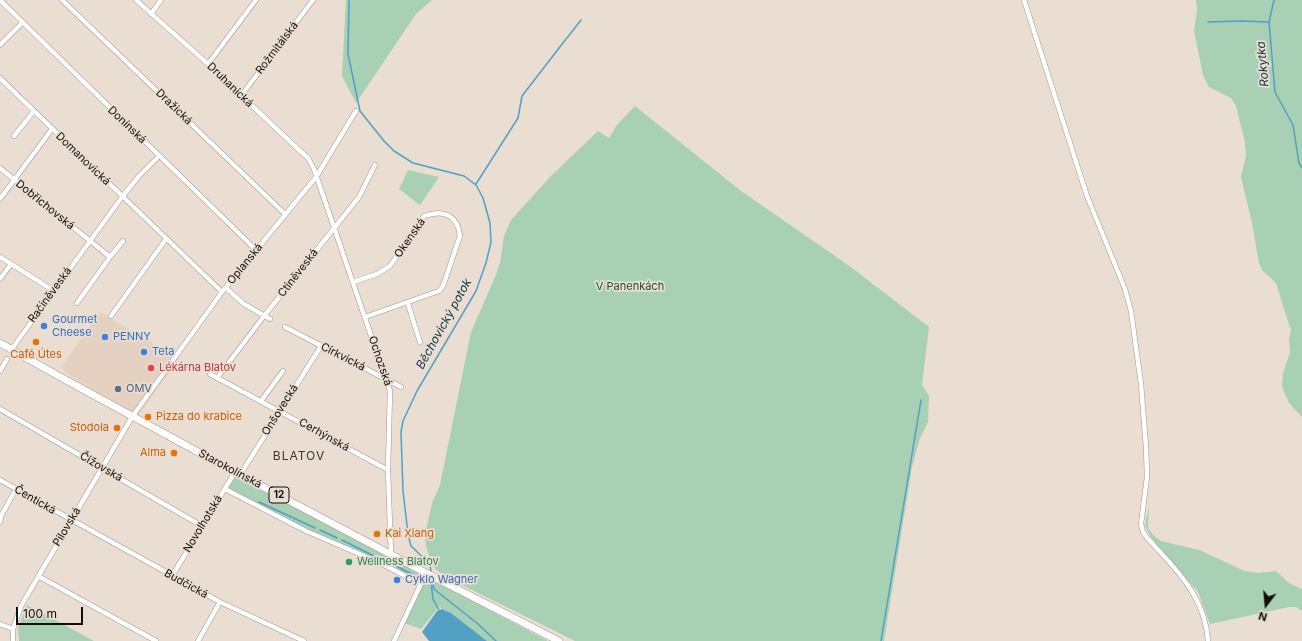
<!DOCTYPE html>
<meta charset="utf-8">
<style>
body{margin:0}
#map{position:relative;width:1302px;height:641px;overflow:hidden;background:#eaddd2;font-family:Inter,sans-serif}
canvas{display:block}
.north{position:absolute;left:1246px;top:585px;width:40px;height:40px;-webkit-text-stroke:3px #eaddd2;paint-order:stroke;rotate:196deg;font-size:11px;font-weight:700;line-height:16px;text-align:center;color:#130e0b}
.north::after{content:'';display:block;margin:auto;width:14px;height:18px;background:#130e0b;clip-path:polygon(50% 0,100% 100%,50% 72%,0 100%)}
.scale{position:absolute;left:16px;top:607px;width:67px;height:18px;box-sizing:border-box;border:2px solid #130e0b;border-top:0;padding-left:5px;font-size:12px;line-height:14px;white-space:nowrap;color:#130e0b;-webkit-text-stroke:3px #eaddd2;paint-order:stroke}
</style>
<div id="map">
<canvas width="1302" height="641"></canvas>
<div class="north">N</div>
<div class="scale">100 m</div>
</div>
<script>
const ctx = document.querySelector('canvas').getContext('2d');
ctx.lineJoin = 'round';
function fillPath(path, color) {
  ctx.fillStyle = color;
  ctx.fill(path, 'evenodd');
}
function trace(path, color, width, dash) {
  ctx.strokeStyle = color;
  ctx.lineWidth = width;
  ctx.lineCap = dash ? 'butt' : 'round';
  ctx.setLineDash(dash || []);
  ctx.stroke(path);
}
function drawText(font, color, halo, rows, align = 'center') {
  ctx.font = font + ' Inter,sans-serif';
  ctx.lineWidth = 3.5;
  ctx.setLineDash([]);
  ctx.textBaseline = 'middle';
  ctx.strokeStyle = halo;
  ctx.fillStyle = color;
  for (const [text, x, y, turn = 0] of rows) {
    ctx.save();
    ctx.translate(x, y);
    ctx.rotate((+turn || 0) * Math.PI / 180);
    ctx.textAlign = isNaN(turn) ? turn : align;
    if (halo) ctx.strokeText(text, 0, 0);
    ctx.fillText(text, 0, 0);
    ctx.restore();
  }
}
fillPath(new Path2D(`
 M 100,312 L 179,359 L 139,415 L 98,393 L 66,373 L 61,367 Z`), '#e4d1c1');
fillPath(new Path2D(`
 M 346,0 L 432,0 L 416,14 L 356,103 L 342,76 Z
 M 1196,0 L 1302,0 L 1302,417 L 1289,403 L 1282,387 L 1283,373 L 1290,353 L 1289,339 L 1291,331 L 1276,283 L 1262,270 L 1259,263 L 1252,223 L 1241,177 L 1246,156 L 1245,142 L 1236,106 L 1231,98 L 1209,87 L 1203,75 L 1194,31 L 1197,10 Z
 M 635,106 L 741,191 L 848,265 L 929,327 L 922,385 L 929,396 L 928,422 L 920,438 L 912,467 L 884,641 L 575,641 L 460,584 L 436,570 L 432,564 L 426,546 L 425,535 L 432,503 L 440,485 L 471,332 L 495,277 L 500,263 L 504,236 L 511,220 L 551,176 L 598,131 L 609,138 L 617,125 Z
 M 408,170 L 439,177 L 420,205 L 399,189 Z
 M 235,472 L 426,573 L 421,584 L 295,525 L 225,489 Z
 M 1149,506 L 1148,528 L 1153,535 L 1161,541 L 1199,550 L 1245,571 L 1259,573 L 1276,571 L 1289,583 L 1302,589 L 1302,611 L 1296,607 L 1289,607 L 1210,624 L 1198,592 L 1150,536 L 1145,525 Z
 M 427,577 L 548,641 L 487,641 L 451,613 L 439,607 L 421,629 L 404,623 Z
 M 27,605 L 94,641 L 19,641 L 18,628 Z`), '#a7d0b4');
fillPath(new Path2D(`
 M 442,609 L 451,613 L 487,641 L 429,641 L 422,632 L 437,611 Z`), '#52a0c4');
trace(new Path2D(`
 M 349,0 L 348,54 L 360,111 L 384,141 L 394,151 L 413,163 L 464,176 L 476,185 L 483,198 L 490,223 L 491,242 L 486,263 L 476,291 L 417,391 L 403,421 L 401,432 L 403,491 L 408,534 L 411,546 L 430,564 L 431,572
 M 1274,0 L 1269,22 L 1275,92 L 1293,125 L 1299,163 L 1302,168
 M 1208,22 L 1242,21 L 1268,22
 M 567,38 L 581,20
 M 476,184 L 518,118 L 522,96 L 566,39
 M 259,502 L 315,528
 M 320,530 L 337,538
 M 342,540 L 376,557
 M 382,560 L 386,562
 M 392,564 L 420,578
 M 431,578 L 434,589 L 478,624 L 496,641
 M 431,582 L 433,599 L 439,610
 M 881,641 L 921,400`), '#52a0c4', 1.5);
const street = new Path2D(`
 M 0,0 L 256,250
 M 62,0 L 285,214
 M 136,0 L 208,64 L 299,150 L 308,158 L 314,169 L 390,391 L 388,470 L 391,555
 M 1024,0 L 1087,196 L 1125,289 L 1131,311 L 1141,384 L 1146,447 L 1147,477 L 1141,524 L 1143,532 C 1148,540 1155,546 1161,553 C 1185,578 1206,605 1208,641
 M 151,14 L 161,0
 M 0,45 L 22,23
 M 208,64 L 256,0
 M 0,78 L 222,292
 M 241,96 L 313,0
 M 14,136 L 34,111
 M 0,168 L 110,257 L 123,241
 M 0,199 L 52,129
 M 0,257 L 54,291
 M 0,279 L 11,264
 M 353,282 L 377,274 L 390,266 L 424,216 C 443,209 458,215 460,236 L 443,286 L 439,291 L 365,317
 M 226,288 L 244,304 L 270,319
 M 77,303 L 110,257
 M 408,304 L 420,342
 M 111,316 L 166,239
 M 285,327 L 401,387
 M 11,350 L 122,197 L 139,176 L 159,156
 M 0,371 L 7,359
 M 210,374 L 388,470
 M 217,378 L 264,316 L 359,197 L 375,165
 M 261,401 L 283,371
 M 0,409 L 202,526
 M 240,475 L 321,346
 M 0,480 L 220,602 L 304,641
 M 225,489 L 306,531 L 376,561 L 421,584
 M 0,522 L 1,516 L 16,489
 M 38,576 L 156,641
 M 172,576 L 235,472
 M 0,624 L 13,629
 M 13,641 L 13,629 L 21,606 L 132,417 L 222,292 L 316,177 L 356,111
 M 198,641 L 220,602
 M 394,641 L 426,573`);
const primary = new Path2D(`
 M 0,343 L 64,379 L 235,472 L 426,573 L 559,641`);
trace(street, '#a4978d', 5.5);
trace(primary, '#a4978d', 8);
trace(street, '#fff', 4.5);
trace(primary, '#fff', 7);
for (const [x, y, r, color] of [
 [44,326,4,"#3f7fe0"],
 [105,337,4,"#3f7fe0"],
 [36,342,4,"#e8710a"],
 [144,352,4,"#3f7fe0"],
 [151,368,4,"#e0444e"],
 [118,389,4,"#5c6f8a"],
 [148,417,4,"#e8710a"],
 [117,428,4,"#e8710a"],
 [174,453,4,"#e8710a"],
 [377,534,4,"#e8710a"],
 [349,562,4,"#2e9e5b"],
 [397,580,4,"#3f7fe0"]
]) {
  const dot = new Path2D();
  dot.arc(x, y, r, 0, 2 * Math.PI);
  ctx.fillStyle = color;
  ctx.fill(dot);
  trace(dot, '#eaddd2', 1.5);
}
for (const [x, y, w] of [
 [279,495,20]
]) {
  const box = new Path2D();
  box.roundRect(x - w / 2, y - 8, w, 16, 3);
  ctx.fillStyle = '#eaddd2';
  ctx.fill(box);
  trace(box, '#130e0b', 1);
}
drawText('bold 10px', '#130e0b', null, [
 ["12",279,495]
]);
drawText('11px', '#130e0b', '#eaddd2', [
 ["Rožmitálská",277,48,-53],
 ["Druhanická",230,85,44],
 ["Dražická",174,107,44],
 ["Donínská",127,125,44],
 ["Domanovická",83,159,44],
 ["Dobřichovská",45,205,39],
 ["Okenská",410,238,-55],
 ["Oplanská",245,264,-51],
 ["Ctiněveská",298,273,-52],
 ["Račiněveská",50,295,-54],
 ["Církvická",343,357,27],
 ["Ochozská",380,361,71],
 ["Onšovecká",280,410,-58],
 ["Cerhýnská",324,435,29],
 ["Čížovská",101,467,30],
 ["Starokolínská",230,469,28],
 ["Čentická",35,500,30],
 ["Novolhotská",203,524,-59],
 ["Pilovská",67,527,-59],
 ["Budčická",186,584,29]
]);
drawText('11px', '#1b4d2f', '#eaddd2', [
 ["V Panenkách",630,287]
]);
drawText('11px', '#366cbe', '#eaddd2', [
 ["Gourmet",52,320],
 ["Cheese",52,333],
 ["PENNY",113,337],
 ["Teta",152,352],
 ["Cyklo Wagner",405,580]
], 'left');
drawText('11px', '#c56008', '#eaddd2', [
 ["Café Útes",36,355,"center"],
 ["Pizza do krabice",156,417],
 ["Stodola",109,428,"right"],
 ["Alma",166,453,"right"],
 ["Kai Xiang",385,534]
], 'left');
drawText('11px', '#be3a42', '#eaddd2', [
 ["Lékárna Blatov",159,368]
], 'left');
drawText('11px', '#4e5e75', '#eaddd2', [
 ["OMV",126,389]
], 'left');
drawText('11px', '#27864d', '#eaddd2', [
 ["Wellness Blatov",357,562]
], 'left');
drawText('italic 12px', '#113545', '#eaddd2', [
 ["Rokytka",1263,64,-95],
 ["Běchovický potok",444,324,-61]
]);
ctx.letterSpacing = '1px';
drawText('12px', '#3f352c', '#eaddd2', [
 ["BLATOV",299,456]
]);
ctx.letterSpacing = '0px';
</script>
